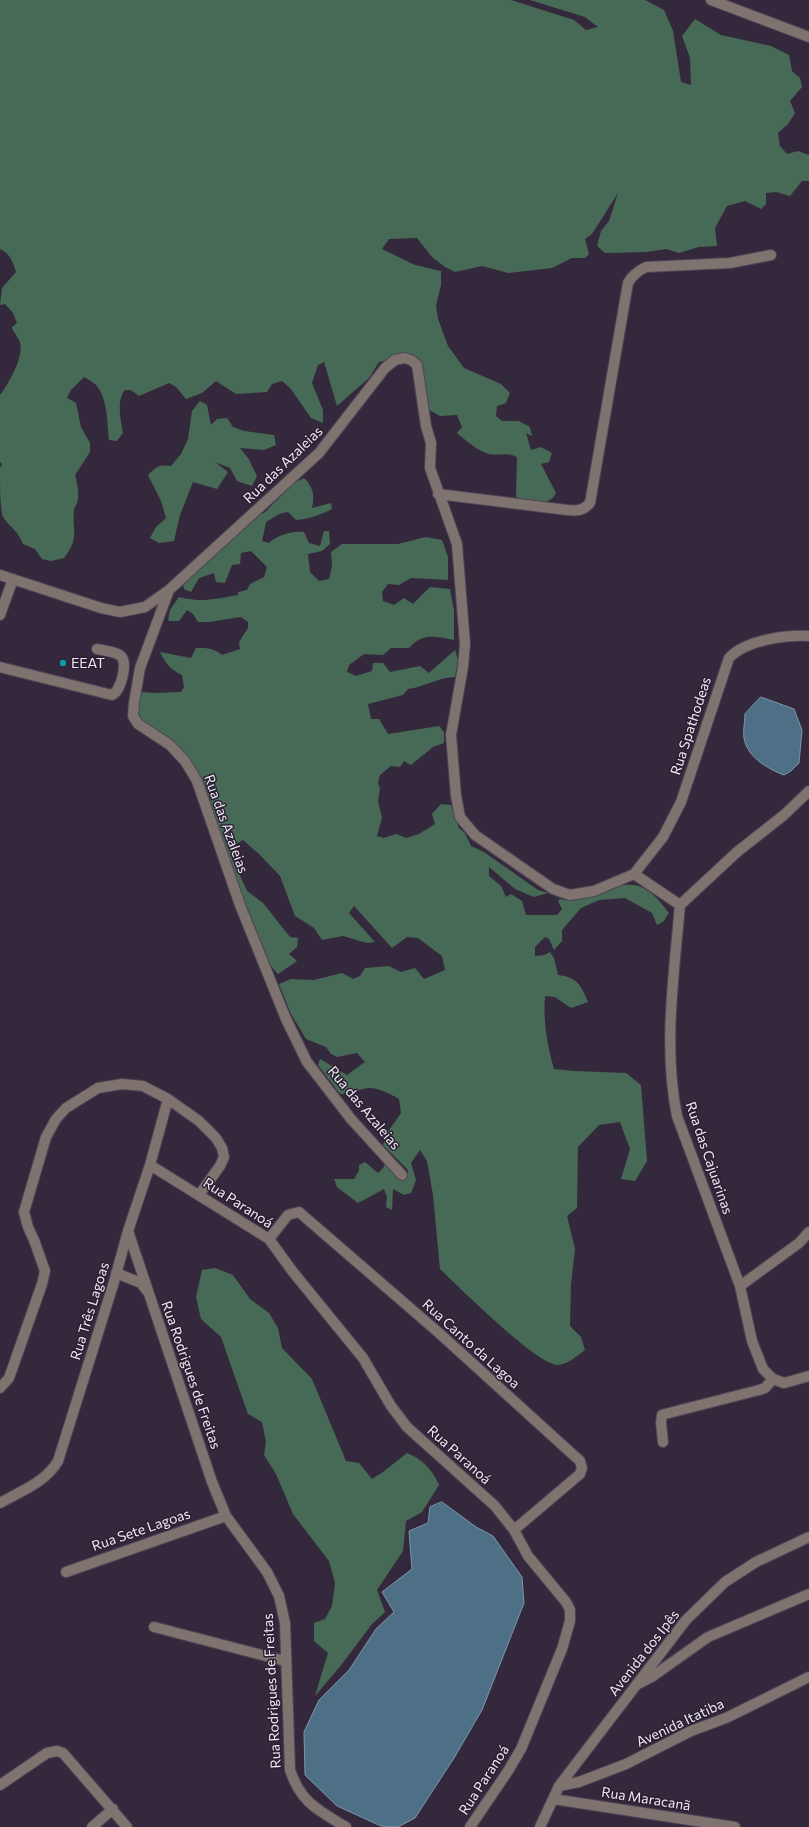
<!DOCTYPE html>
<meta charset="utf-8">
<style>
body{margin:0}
canvas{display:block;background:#34293c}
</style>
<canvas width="809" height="1827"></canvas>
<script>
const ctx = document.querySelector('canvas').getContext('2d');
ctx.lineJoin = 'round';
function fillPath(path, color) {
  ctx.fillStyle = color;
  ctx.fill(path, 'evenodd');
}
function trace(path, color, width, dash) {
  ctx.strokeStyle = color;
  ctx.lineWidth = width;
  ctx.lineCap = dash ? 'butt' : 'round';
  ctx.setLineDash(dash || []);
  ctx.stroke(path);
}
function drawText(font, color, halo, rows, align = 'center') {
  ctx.font = font + ' Commissioner,sans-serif';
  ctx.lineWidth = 3;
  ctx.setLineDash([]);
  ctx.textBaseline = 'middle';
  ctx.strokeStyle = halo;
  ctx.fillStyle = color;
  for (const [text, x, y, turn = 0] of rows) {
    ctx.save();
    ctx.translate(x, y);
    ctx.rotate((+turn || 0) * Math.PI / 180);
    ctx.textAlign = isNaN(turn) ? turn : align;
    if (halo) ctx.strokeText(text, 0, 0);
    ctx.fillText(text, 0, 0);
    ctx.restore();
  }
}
fillPath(new Path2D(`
 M 0,0 L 511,0 L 574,20 L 586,30 L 598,27 L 585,17 L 530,0 L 645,0 L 664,10 L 673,31 L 681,82 L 691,85 L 690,58 L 682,36 L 695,19 L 721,35 L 771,46 L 789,55 L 792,71 L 800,78 L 802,87 L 790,101 L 795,113 L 788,124 L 778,133 L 780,146 L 787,154 L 798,151 L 809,155 L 809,181 L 802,181 L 790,196 L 776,192 L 766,193 L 766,204 L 761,209 L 745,201 L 727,206 L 715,228 L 717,246 L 699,247 L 679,253 L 666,249 L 646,252 L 605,253 L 597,246 L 601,231 L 609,221 L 618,193 L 592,234 L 585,239 L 589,254 L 585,258 L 572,258 L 552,268 L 508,273 L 482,266 L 455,272 L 445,267 L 432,257 L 417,238 L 389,239 L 382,249 L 415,265 L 441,271 L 441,285 L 436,306 L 438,319 L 448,346 L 464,368 L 501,384 L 510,393 L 506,403 L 497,406 L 496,416 L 502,421 L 519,421 L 530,427 L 532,436 L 526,433 L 531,450 L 541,447 L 552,453 L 549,462 L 541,464 L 556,493 C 549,508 528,502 516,497 L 517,457 C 505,452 500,456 489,454 C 478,451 465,440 457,433 L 462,427 L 457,415 L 440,416 L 429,410 L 420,362 L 412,354 L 379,362 L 369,378 L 337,406 L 324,362 L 318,365 L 312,383 L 323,410 L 323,423 L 311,418 L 291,389 L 282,381 L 272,384 L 267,392 L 236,394 L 216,381 L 202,393 L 186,399 L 176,387 L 169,383 L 139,396 L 131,390 L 125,390 C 116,400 121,421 123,433 L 117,441 L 109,440 C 107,423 108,397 95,384 C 92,381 87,379 84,377 L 71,390 L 67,398 L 76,403 L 81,427 L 90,443 L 90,452 L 75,475 C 78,487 81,499 74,509 C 72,532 80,537 64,558 L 51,561 L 42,559 L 35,549 L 23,544 C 17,529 11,529 3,517 C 0,509 0,479 0,468 L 2,464 L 0,462 L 0,395 C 8,385 24,357 20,343 C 19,337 13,333 12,327 L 17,323 L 13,313 L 5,304 L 0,305 L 2,288 L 16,272 C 13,262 10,253 0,249 Z
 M 200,401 L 207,405 L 211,425 L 217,419 L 227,418 L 233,427 L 244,431 L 274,435 L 276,445 L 264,450 L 240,448 L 248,458 L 257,476 L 252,486 L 237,481 L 230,468 L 215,462 L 228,472 L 217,489 L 193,482 L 180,515 L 174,541 L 159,543 L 150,538 L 156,527 L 166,518 L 161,501 L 148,475 C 156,467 159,464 171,466 L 181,454 L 188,439 L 192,411 Z
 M 304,478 C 313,487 315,495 312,508 L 331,503 L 332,509 C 320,515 309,519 296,520 L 288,512 L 279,514 L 266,522 L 262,541 L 269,543 C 278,535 291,531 304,532 L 309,543 L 320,546 L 324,531 L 329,531 L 330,544 L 322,551 L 308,554 L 310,572 L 319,581 L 329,579 L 332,566 L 331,552 L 342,544 L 398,544 L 426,537 L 442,540 L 448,557 L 448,580 L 411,578 L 399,585 L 388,584 L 382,592 L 383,601 L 394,605 L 404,598 L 413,604 L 430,587 L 450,589 L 454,611 L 454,640 C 435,637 424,632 409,648 L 391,648 L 383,655 L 364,654 L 349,665 L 347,672 L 356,676 L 372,671 L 373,663 L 383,663 L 390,672 L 420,666 L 429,673 L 455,650 L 458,660 L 455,677 C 439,677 424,687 408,689 L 403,695 L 368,704 L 371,719 L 379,719 L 388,734 L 439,726 L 444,732 L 444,743 L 433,747 L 411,765 L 404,761 L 400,767 L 391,766 L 380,775 L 378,783 L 380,789 L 378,801 L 382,818 L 377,836 L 384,838 L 396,834 L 406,838 L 419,834 L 435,824 L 432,814 L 441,804 L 451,805 L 459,828 L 465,833 L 471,846 L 484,852 L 538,890 L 548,893 L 534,897 L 515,889 L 489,867 L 489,876 L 501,886 L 506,897 L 511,894 L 522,901 L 526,915 L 557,915 L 562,909 L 558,901 L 560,899 C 571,902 576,899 587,896 C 600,892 619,883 633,885 C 648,886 661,902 669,913 L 663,922 L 657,925 L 652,913 L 625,898 L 599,900 L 581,908 L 562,930 L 562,941 L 554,950 L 549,939 L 545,937 L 535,947 L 535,956 L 544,955 L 550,952 L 554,958 L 558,975 C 577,977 581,985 588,1002 L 571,1008 L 555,997 L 545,996 C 543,1022 547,1044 554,1069 L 574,1071 L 626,1073 L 641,1085 L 647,1161 L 635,1181 L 621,1179 L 630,1149 L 620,1122 L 599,1125 L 578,1147 L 577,1208 L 567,1216 L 575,1249 L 571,1284 L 570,1326 L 581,1337 L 585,1350 C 577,1356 568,1364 558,1365 C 538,1366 458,1286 440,1269 L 433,1195 L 427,1161 L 420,1150 L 411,1163 L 416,1180 L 411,1193 L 404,1195 L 393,1189 L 392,1210 L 386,1207 L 387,1197 L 384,1189 L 358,1203 L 337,1187 L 334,1179 L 354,1179 L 359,1171 L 359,1165 L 365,1162 L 378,1173 L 383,1168 L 385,1164 L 397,1176 L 407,1177 L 408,1170 L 383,1145 L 387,1133 L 401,1113 L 399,1099 C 390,1094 380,1088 369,1088 C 359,1089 351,1094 340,1094 L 318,1065 L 320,1059 L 347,1075 L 365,1062 L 357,1053 L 337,1057 L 331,1054 L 326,1047 L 306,1039 L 291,1014 L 279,984 L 291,979 L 314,980 L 342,973 L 353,979 L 360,976 L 365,968 L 389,966 L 401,972 L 415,968 L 424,979 L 445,970 L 442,956 L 418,938 L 407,937 L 392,948 L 354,906 L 349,913 L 375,942 L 367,943 L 343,936 L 322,940 L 314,928 L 295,916 L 280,876 L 259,854 L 243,840 L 233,846 L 232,858 L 247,891 L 263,903 L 290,937 L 298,938 L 297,947 L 289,954 L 297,961 L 278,974 L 269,964 L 227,860 L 208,798 L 195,767 L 174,742 L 154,731 L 139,717 L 138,697 L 141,692 L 154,693 L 181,692 L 184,687 L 182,675 C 171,670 165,663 160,652 L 191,658 L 196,648 C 207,648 214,648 222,655 L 240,649 L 239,642 L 248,628 L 248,622 L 241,617 L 209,622 L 198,622 L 193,614 L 187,610 L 179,621 L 168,621 L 170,610 L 179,597 C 203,603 214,599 238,595 L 238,592 L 247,590 L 250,584 L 264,577 L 267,567 L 251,551 L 241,553 L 240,564 L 232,565 L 225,583 L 216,582 L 214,573 L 199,578 L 191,592 L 184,589 L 183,584 L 259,514 L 264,513 L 294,483 Z
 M 215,1268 L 233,1275 L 250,1299 L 269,1313 L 278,1328 L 282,1348 L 312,1379 L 346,1461 L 359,1463 L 372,1479 L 383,1472 L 407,1453 C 422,1459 432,1469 439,1485 L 422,1512 L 406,1521 L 403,1551 L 377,1590 L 385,1612 L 372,1624 L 342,1664 L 315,1696 L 328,1653 L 314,1641 L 314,1623 L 325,1619 L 332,1606 L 335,1583 L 329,1561 L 293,1514 L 276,1474 L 264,1455 L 266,1442 L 262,1422 L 248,1414 L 221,1337 L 201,1319 L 196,1297 L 202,1270 Z`), '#466a55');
const water = new Path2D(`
 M 761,697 L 794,709 L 802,730 L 799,763 L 791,771 L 784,775 C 770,770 749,758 745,742 C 742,734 745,722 745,714 Z
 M 442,1502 L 476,1527 L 493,1536 L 522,1577 L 524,1603 L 482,1710 L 454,1758 L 415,1818 L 398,1827 L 381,1826 L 337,1806 L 305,1775 L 304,1732 L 319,1700 L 349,1670 L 376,1629 L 394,1612 L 382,1592 L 412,1569 L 409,1531 L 428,1523 L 430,1507 Z`);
fillPath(water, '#4e7087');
trace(water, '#7f94a8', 1);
const minor = new Path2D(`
 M 711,0 L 809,37
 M 438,494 L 567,510 C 577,511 583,511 590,503 L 628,283 C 632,275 638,271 646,267 L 730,263 L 771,255
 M 0,575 L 101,608 L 120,612 L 145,607 L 169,590 L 319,453 L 385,368 L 395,360 L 404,358 L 411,360 L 417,365 L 426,426 L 431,443 L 430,468 L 457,544 L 465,644 L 463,667 L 451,735 L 456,796 L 460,817 L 475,835 L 553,889 L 570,895 L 594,891 L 634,874 L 663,837 L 681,802 L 729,658 C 746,640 785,635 809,636
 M 169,590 L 140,668 L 134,703 L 133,716 L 138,724 L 170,745 L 185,761 L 197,781 L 240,905 L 286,1019 L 307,1062 L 351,1119 L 402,1175
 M 0,615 L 13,579
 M 0,667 L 112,695 C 121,691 128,663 121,656 C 115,651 104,651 97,649
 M 634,874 L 680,905 C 674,975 663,1047 677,1116 L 740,1286 L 752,1341 L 763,1369 L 773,1379 L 784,1383 L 809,1376
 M 680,905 L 737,852 L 784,815 L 809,791
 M 150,1165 L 269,1239 L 293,1272 L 363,1358 L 391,1406 L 407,1427 L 495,1506 L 514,1530 L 528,1556 L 566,1602 L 570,1610 L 570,1621 L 562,1649 L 521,1749 L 508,1771 L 470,1827
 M 128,1231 L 212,1482 L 226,1516 L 267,1572 L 279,1596 L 285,1623 L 290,1770 C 301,1803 318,1810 346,1827
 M 269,1239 L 288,1215 L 299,1212 L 439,1333 L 580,1461 L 582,1468 L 580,1474 L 514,1530
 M 116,1273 L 141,1283 L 147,1291
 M 740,1286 L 799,1243 L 809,1232
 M 0,1388 L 9,1378 L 42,1284 L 45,1271 L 34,1240 L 28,1227 L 24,1212 L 46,1137 L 56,1119 L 66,1108 L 98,1088 L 122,1084 L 143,1086 L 168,1099 L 199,1121 L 216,1138 L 222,1148 L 224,1157 L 220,1166 L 199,1195
 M 663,1442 L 661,1422 L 662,1415 L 665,1414 L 759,1390 L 765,1388 L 773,1379
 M 0,1503 C 21,1491 46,1482 58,1461 L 114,1282 L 128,1231 L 150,1165 L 168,1099
 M 66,1572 L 226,1516
 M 154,1627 L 285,1661
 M 640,1683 L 653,1676 L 708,1637 L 809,1594
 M 0,1785 L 47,1753 L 57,1751 L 63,1753 L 127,1827
 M 559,1786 L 579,1782 L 626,1764 L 691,1731 L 726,1718 L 809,1677
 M 553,1799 L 735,1827
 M 92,1827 L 113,1809
 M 540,1827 L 559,1786 L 686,1620 L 725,1582 L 756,1562 L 809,1537`);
trace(minor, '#4e4456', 12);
trace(minor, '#7e736e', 10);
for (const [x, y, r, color] of [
 [63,663,4,"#0f9aa8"]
]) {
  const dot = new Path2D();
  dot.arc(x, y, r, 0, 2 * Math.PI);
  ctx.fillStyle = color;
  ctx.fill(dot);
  trace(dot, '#2a2031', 1.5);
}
drawText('14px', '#f0e9f5', '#2a2031', [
 ["Rua das Azaleias",283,465,-44],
 ["Rua Spathodeas",691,726,-72],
 ["Rua das Azaleias",226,824,70],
 ["Rua das Azaleias",364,1108,50],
 ["Rua das Cajuarinas",709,1158,71],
 ["Rua Paranoá",238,1203,33],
 ["Rua Três Lagoas",90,1311,-73],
 ["Rua Canto da Lagoa",471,1344,42],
 ["Rua Rodrigues de Freitas",191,1375,71],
 ["Rua Paranoá",459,1455,42],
 ["Rua Sete Lagoas",141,1530,-19],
 ["Avenida dos Ipês",644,1653,-52],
 ["Rua Rodrigues de Freitas",272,1691,-93],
 ["Avenida Itatiba",680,1723,-25],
 ["Rua Paranoá",484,1780,-57],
 ["Rua Maracanã",646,1799,9]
]);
drawText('14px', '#f0e9f5', '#2a2031', [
 ["EEAT",71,663]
], 'left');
</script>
